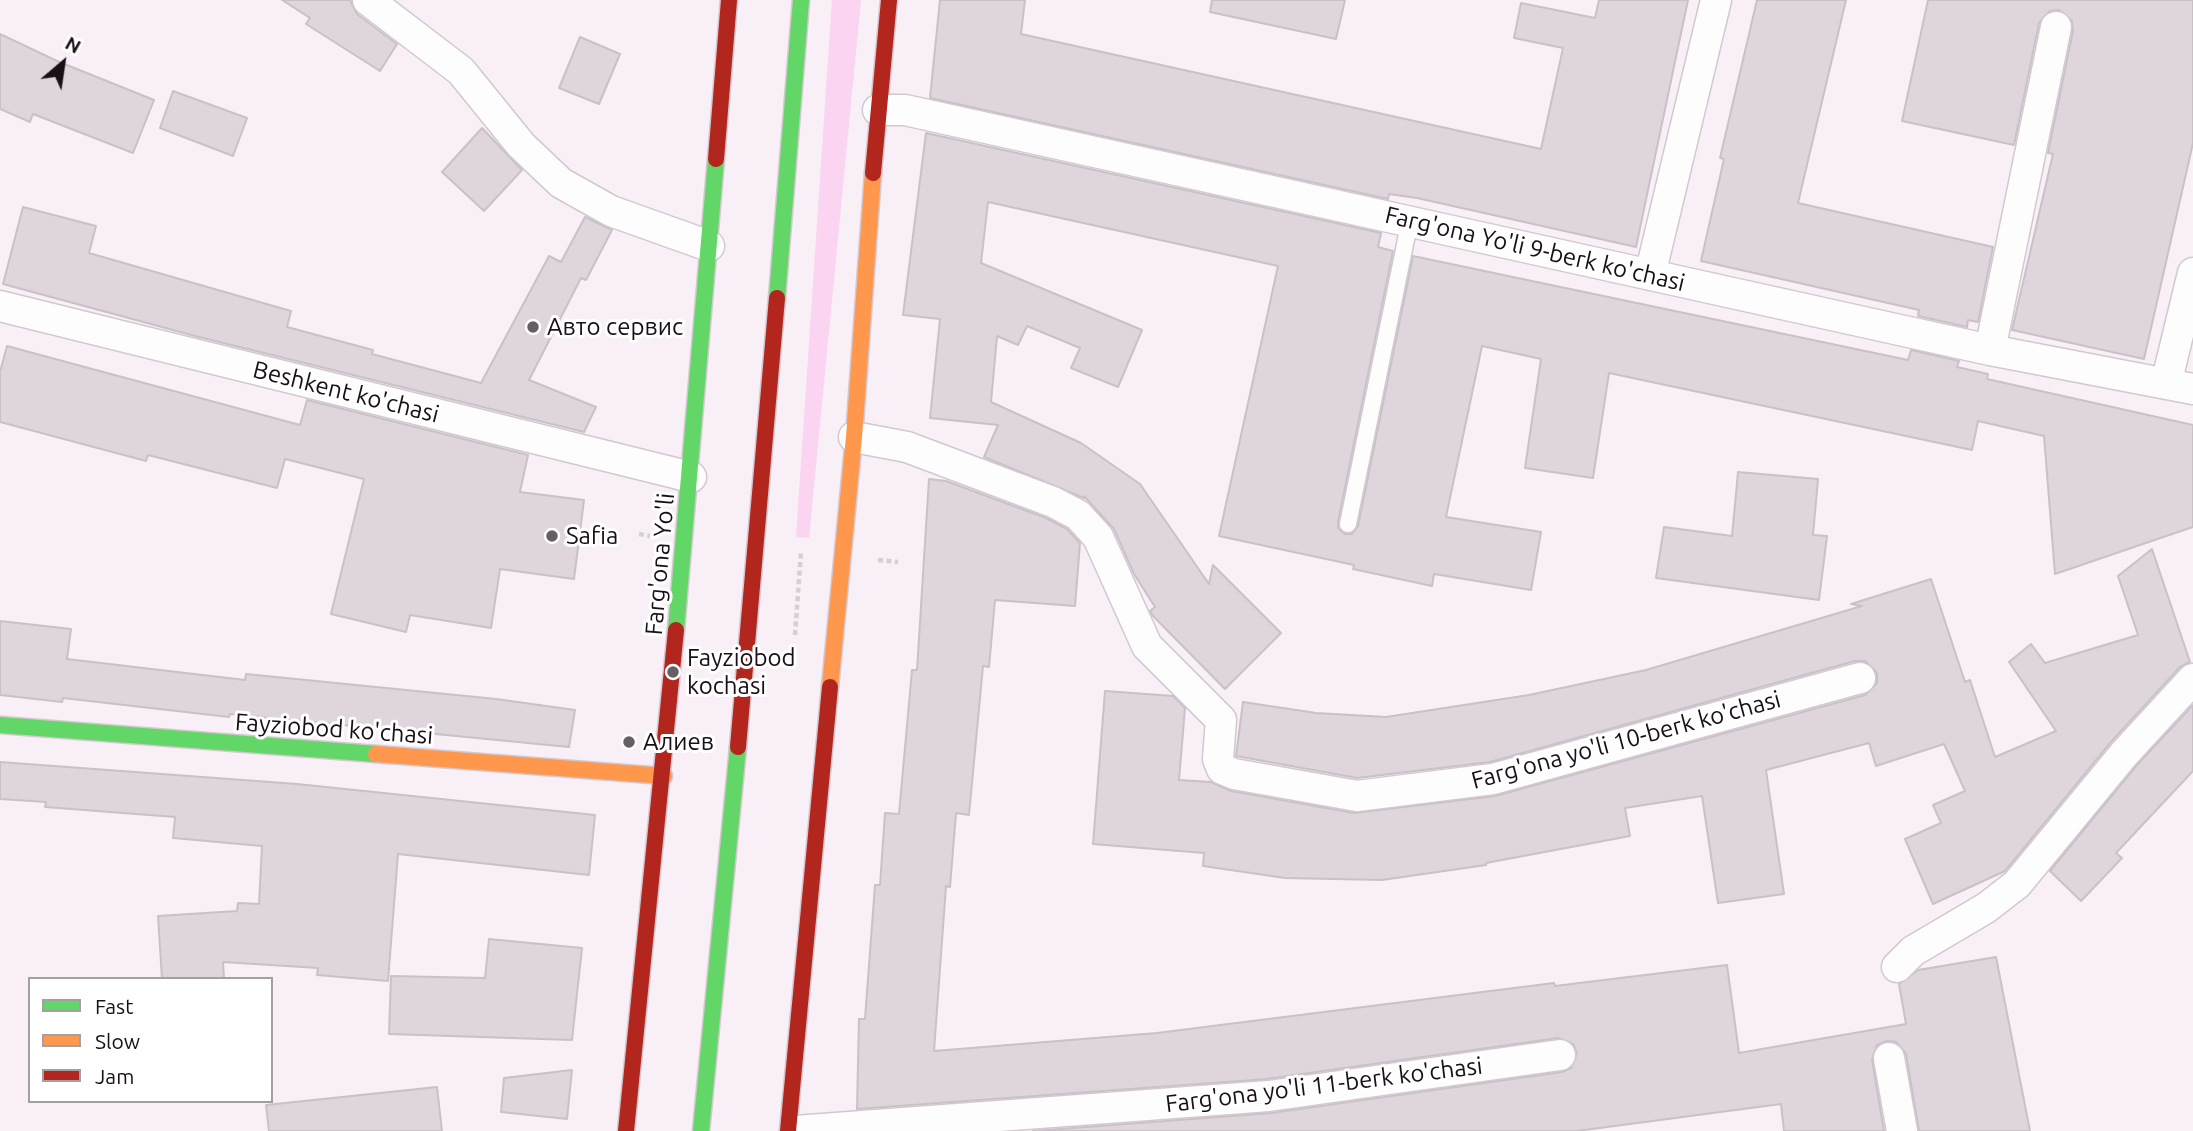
<!DOCTYPE html>
<meta charset="utf-8">
<style>
body{margin:0}
#map{position:relative;width:2193px;height:1131px;overflow:hidden;background:#f9eff6;font-family:Ubuntu,sans-serif}
canvas{display:block}
.legend{position:absolute;left:28px;top:977px;width:245px;height:126px;box-sizing:border-box;background:#fff;border:2px solid #a39fa2;margin:0;padding:9px 12px;list-style:none;font-size:21px;color:#190f16}
.legend li{display:flex;align-items:center;gap:14px;height:35px}
.legend b{width:35px;border:2px solid #a39fa2}
.north{position:absolute;left:28px;top:28px;width:70px;height:70px;-webkit-text-stroke:5px #fff;paint-order:stroke;rotate:29deg;font-size:19px;font-weight:700;line-height:28px;text-align:center;color:#190f16}
.north::after{content:'';display:block;margin:auto;width:24px;height:32px;background:#190f16;clip-path:polygon(50% 0,100% 100%,50% 72%,0 100%)}
</style>
<div id="map">
<canvas width="2193" height="1131"></canvas>
<ul class="legend">
<li><b style="height:9px;background:#63d668"></b>Fast</li>
<li><b style="height:9px;background:#ff974d"></b>Slow</li>
<li><b style="height:9px;background:#b3261e"></b>Jam</li>
</ul>
<div class="north">N</div>
</div>
<script>
const ctx = document.querySelector('canvas').getContext('2d');
ctx.lineJoin = 'round';
function fillPath(path, color) {
  ctx.fillStyle = color;
  ctx.fill(path, 'evenodd');
}
function trace(path, color, width, dash) {
  ctx.strokeStyle = color;
  ctx.lineWidth = width;
  ctx.lineCap = dash ? 'butt' : 'round';
  ctx.setLineDash(dash || []);
  ctx.stroke(path);
}
function drawText(font, color, halo, rows, align = 'center') {
  ctx.font = font + ' Ubuntu,sans-serif';
  ctx.lineWidth = 6;
  ctx.setLineDash([]);
  ctx.textBaseline = 'middle';
  ctx.strokeStyle = halo;
  ctx.fillStyle = color;
  for (const [text, x, y, turn = 0] of rows) {
    ctx.save();
    ctx.translate(x, y);
    ctx.rotate((+turn || 0) * Math.PI / 180);
    ctx.textAlign = isNaN(turn) ? turn : align;
    if (halo) ctx.strokeText(text, 0, 0);
    ctx.fillText(text, 0, 0);
    ctx.restore();
  }
}
fillPath(new Path2D(`
 M 832,0 L 861,0 L 809,538 L 796,537 Z`), '#fad4f0');
const building = new Path2D(`
 M 282,0 L 350,0 L 357,14 L 397,44 L 380,71 L 306,24 L 310,18 Z
 M 940,0 L 1025,0 L 1021,34 L 1541,149 L 1563,48 L 1514,38 L 1521,3 L 1595,18 L 1599,0 L 1688,0 L 1636,247 L 1417,198 L 1389,194 L 1388,199 L 930,98 Z
 M 1212,0 L 1345,0 L 1336,39 L 1210,12 Z
 M 1757,0 L 1846,0 L 1798,203 L 1993,247 L 1978,322 L 1968,320 L 1967,327 L 1918,316 L 1919,310 L 1701,261 L 1724,159 L 1720,158 Z
 M 1928,0 L 2193,0 L 2193,143 L 2144,359 L 2012,330 L 2053,154 L 2048,153 L 2073,31 L 2072,21 L 2059,10 L 2050,11 L 2039,23 L 2014,145 L 1902,121 Z
 M 0,34 L 57,61 L 154,100 L 133,153 L 33,114 L 30,122 L 0,109 Z
 M 580,37 L 620,54 L 599,104 L 559,88 Z
 M 173,91 L 247,118 L 233,156 L 160,128 Z
 M 482,128 L 522,170 L 484,211 L 442,172 Z
 M 926,133 L 1381,233 L 1378,247 L 1393,251 L 1338,522 L 1338,528 L 1345,534 L 1352,534 L 1358,526 L 1413,256 L 1908,360 L 1911,350 L 1959,361 L 1957,367 L 1988,374 L 1987,379 L 2193,425 L 2193,527 L 2055,574 L 2044,436 L 1978,421 L 1972,450 L 1609,373 L 1593,478 L 1525,468 L 1541,359 L 1482,346 L 1446,517 L 1541,532 L 1531,590 L 1434,574 L 1432,586 L 1353,569 L 1354,565 L 1219,536 L 1278,266 L 988,202 L 981,263 L 1142,330 L 1118,387 L 1071,368 L 1080,348 L 1027,326 L 1018,345 L 997,336 L 991,402 L 1081,443 L 1140,484 L 1209,584 L 1213,565 L 1281,633 L 1225,689 L 1153,616 L 1150,611 L 1155,607 L 1134,574 L 1114,529 L 1084,496 L 1084,498 L 984,457 L 998,425 L 930,418 L 940,319 L 903,315 Z
 M 23,207 L 96,226 L 89,253 L 291,311 L 287,327 L 373,350 L 372,354 L 481,383 L 549,256 L 561,262 L 585,217 L 612,230 L 586,280 L 581,278 L 529,380 L 596,407 L 584,432 L 195,336 L 3,284 Z
 M 7,346 L 300,425 L 307,400 L 528,455 L 520,492 L 584,500 L 574,579 L 500,569 L 491,628 L 410,615 L 406,632 L 331,614 L 364,479 L 285,459 L 277,488 L 148,455 L 146,461 L 0,422 L 0,372 Z
 M 1738,472 L 1818,479 L 1813,535 L 1827,536 L 1819,600 L 1656,578 L 1664,527 L 1732,536 Z
 M 929,479 L 946,481 L 1046,518 L 1067,529 L 1080,543 L 1075,606 L 995,600 L 989,667 L 983,666 L 969,815 L 956,813 L 950,887 L 946,886 L 934,1051 L 1157,1033 L 1554,983 L 1555,986 L 1727,965 L 1739,1053 L 1906,1024 L 1899,984 L 1918,970 L 1996,957 L 2030,1131 L 1919,1131 L 1906,1054 L 1896,1042 L 1887,1041 L 1877,1045 L 1872,1060 L 1884,1131 L 1784,1131 L 1781,1104 L 1577,1131 L 1033,1131 L 1271,1113 L 1562,1072 L 1571,1068 L 1577,1053 L 1573,1044 L 1558,1038 L 1267,1079 L 857,1109 L 859,1019 L 865,1019 L 875,885 L 880,885 L 885,813 L 899,814 L 912,670 L 917,670 Z
 M 2152,549 L 2190,662 L 2180,667 L 2111,742 L 2005,871 L 1933,904 L 1905,839 L 1941,823 L 1933,805 L 1965,791 L 1944,744 L 1876,766 L 1869,743 L 1766,770 L 1784,894 L 1718,903 L 1702,796 L 1625,808 L 1630,836 L 1486,863 L 1486,865 L 1382,880 L 1285,878 L 1203,866 L 1204,853 L 1093,844 L 1105,691 L 1173,696 L 1185,708 L 1179,780 L 1211,782 L 1231,791 L 1354,813 L 1495,796 L 1865,695 L 1877,683 L 1877,673 L 1865,661 L 1855,661 L 1490,762 L 1357,778 L 1236,756 L 1243,702 L 1316,713 L 1386,717 L 1529,695 L 1646,670 L 1862,606 L 1851,604 L 1931,579 L 1965,682 L 1970,680 L 1995,757 L 2056,731 L 2009,662 L 2031,644 L 2045,663 L 2138,635 L 2118,576 Z
 M 0,621 L 71,629 L 67,659 L 245,680 L 246,674 L 496,699 L 575,710 L 569,747 L 230,714 L 229,717 L 63,698 L 62,702 L 0,695 Z
 M 2193,705 L 2193,771 L 2116,853 L 2122,858 L 2081,901 L 2050,871 L 2137,765 Z
 M 0,762 L 297,784 L 595,815 L 589,875 L 398,854 L 388,981 L 317,975 L 318,968 L 223,962 L 224,979 L 162,979 L 158,916 L 237,911 L 238,903 L 259,904 L 262,846 L 173,838 L 175,817 L 45,807 L 46,802 L 0,799 Z
 M 489,939 L 582,948 L 572,1040 L 389,1034 L 391,976 L 485,978 Z
 M 572,1070 L 567,1119 L 501,1112 L 504,1078 Z
 M 437,1087 L 442,1131 L 269,1131 L 266,1105 Z`);
fillPath(building, '#dfd5dc');
trace(building, '#cac1c8', 2);
const lane = new Path2D(`
 M 1348,524 L 1410,220`);
const street = new Path2D(`
 M 368,0 L 461,71 L 521,145 L 561,183 L 611,211 L 709,246
 M 878,110 L 905,110 L 1990,350 L 2193,389
 M 1650,275 L 1716,0
 M 0,306 L 691,477
 M 1990,350 L 2056,27
 M 2166,384 L 2193,273
 M 854,437 L 907,447 L 1053,502 L 1078,515 L 1098,537 L 1147,646 L 1221,720 L 1218,759 L 1222,769 L 1234,774 L 1357,796 L 1493,779 L 1860,678
 M 1897,967 L 1913,951 L 1986,908 L 2017,884 L 2124,754 L 2193,679
 M 1889,1058 L 1902,1131
 M 795,1131 L 1269,1096 L 1560,1055`);
const fast = new Path2D(`
 M 777,298 L 801,0
 M 676,630 L 716,159
 M 0,725 L 376,754
 M 701,1131 L 738,747`);
const slow = new Path2D(`
 M 830,687 L 854,437 L 873,173
 M 376,754 L 664,776`);
const jam = new Path2D(`
 M 716,159 L 729,0
 M 873,173 L 889,0
 M 738,747 L 777,298
 M 626,1131 L 676,630
 M 788,1131 L 830,687`);
trace(lane, '#d2c8cf', 19);
trace(street, '#d2c8cf', 33);
trace(fast, '#d2c8cf', 19);
trace(slow, '#d2c8cf', 19);
trace(jam, '#d2c8cf', 19);
trace(new Path2D(`
 M 639,534 L 650,536
 M 878,560 L 898,562
 M 795,635 L 801,552`), '#d4d0d2', 4.5, [5, 3.5]);
trace(lane, '#fefdfe', 16);
trace(street, '#fefdfe', 30);
trace(fast, '#63d668', 16);
trace(slow, '#ff974d', 16);
trace(jam, '#b3261e', 16);
for (const [x, y, r, color] of [
 [533,327,7,"#675d64"],
 [552,536,7,"#675d64"],
 [673,672,7,"#675d64"],
 [629,742,7,"#675d64"]
]) {
  const dot = new Path2D();
  dot.arc(x, y, r, 0, 2 * Math.PI);
  ctx.fillStyle = color;
  ctx.fill(dot);
  trace(dot, '#fff', 2.5);
}
drawText('24px', '#190f16', '#fff', [
 ["Farg'ona Yo'li 9-berk ko'chasi",1535,249,13],
 ["Beshkent ko'chasi",346,392,14],
 ["Farg'ona Yo'li",660,564,-85],
 ["Fayziobod ko'chasi",334,729,4],
 ["Farg'ona yo'li 10-berk ko'chasi",1626,740,-15],
 ["Farg'ona yo'li 11-berk ko'chasi",1324,1085,-7]
]);
drawText('24px', '#190f16', '#fff', [
 ["Авто сервис",547,327],
 ["Safia",566,536],
 ["Fayziobod",687,658],
 ["kochasi",687,686],
 ["Алиев",643,742]
], 'left');
</script>
